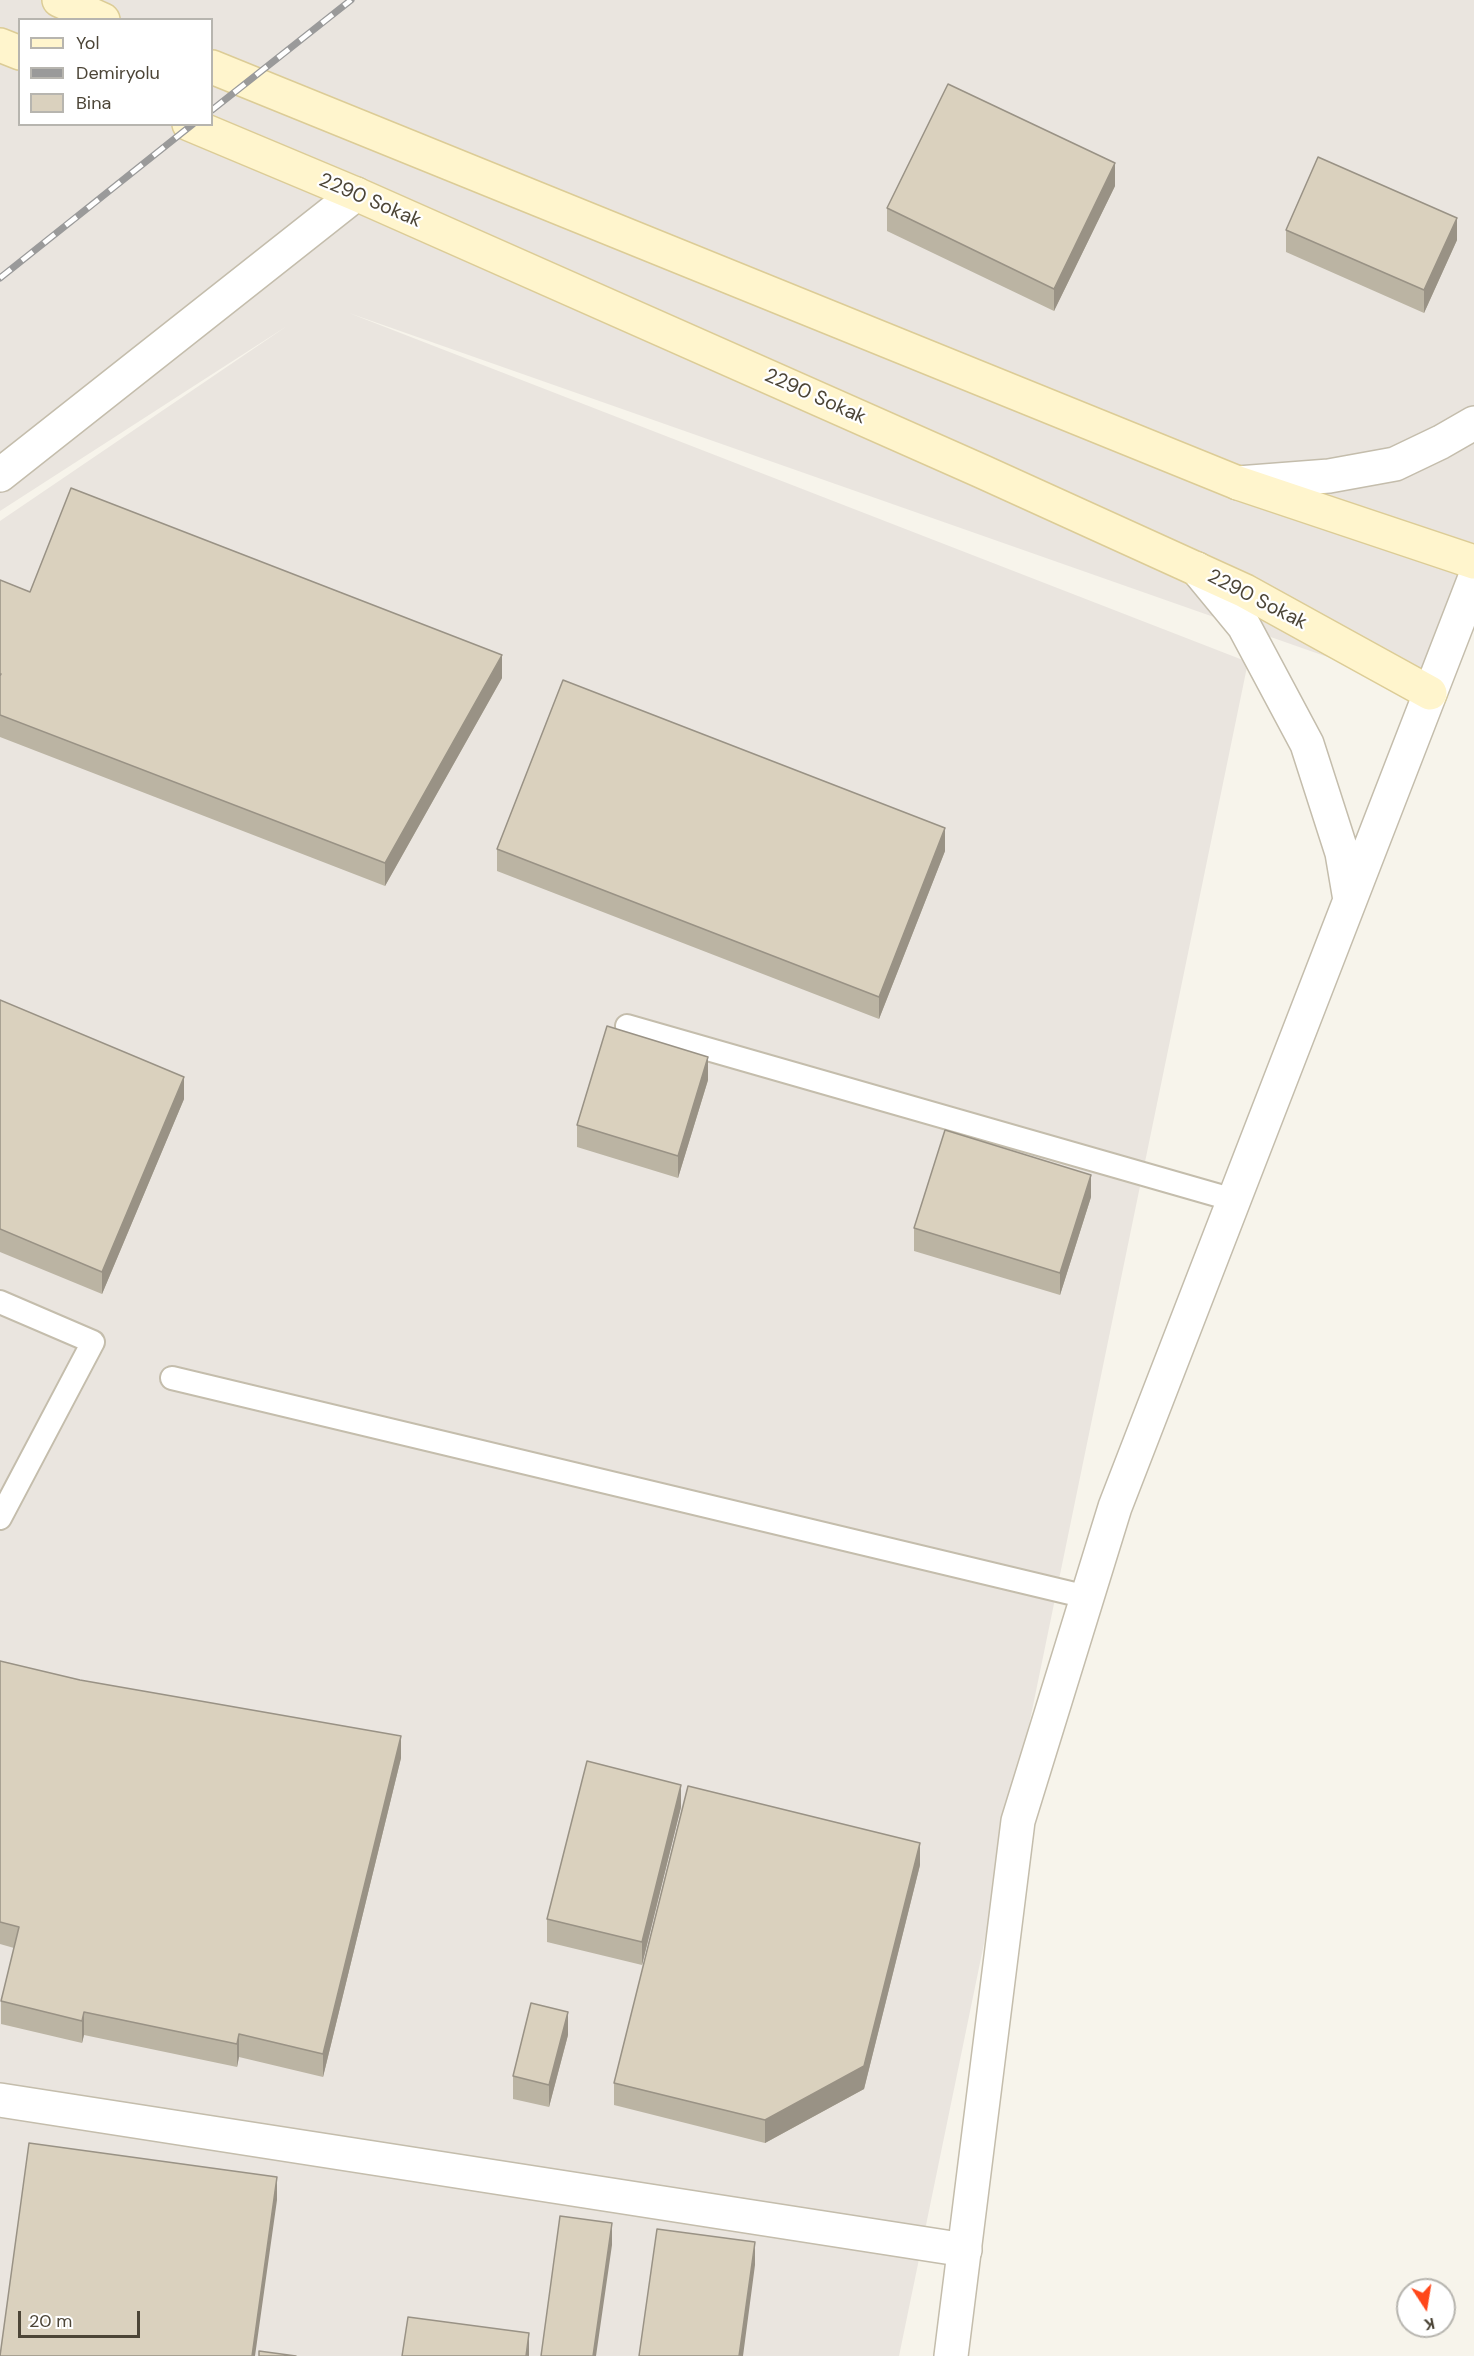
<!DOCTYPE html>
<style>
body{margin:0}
#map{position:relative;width:1474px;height:2356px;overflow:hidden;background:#f7f4eb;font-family:"DM Sans",sans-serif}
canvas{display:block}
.legend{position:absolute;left:18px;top:18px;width:195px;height:108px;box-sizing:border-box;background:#fff;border:2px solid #b7b5af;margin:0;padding:8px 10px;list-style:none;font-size:18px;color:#4c4537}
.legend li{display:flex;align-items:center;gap:12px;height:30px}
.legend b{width:30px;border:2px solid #b7b5af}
.north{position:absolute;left:1396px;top:2278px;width:60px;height:60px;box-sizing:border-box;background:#fff;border:2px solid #b7b5af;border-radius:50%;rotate:168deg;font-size:16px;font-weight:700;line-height:24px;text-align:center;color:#4c4537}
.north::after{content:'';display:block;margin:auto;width:21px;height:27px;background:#ff471a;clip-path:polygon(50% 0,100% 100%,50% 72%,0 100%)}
.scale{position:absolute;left:18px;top:2311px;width:122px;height:27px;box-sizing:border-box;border:3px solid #4c4537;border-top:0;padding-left:8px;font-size:18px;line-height:21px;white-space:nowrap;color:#4c4537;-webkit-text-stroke:4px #fff;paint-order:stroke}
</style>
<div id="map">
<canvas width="1474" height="2356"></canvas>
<ul class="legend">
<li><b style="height:8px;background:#fff5cd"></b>Yol</li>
<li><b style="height:8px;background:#9a9a9a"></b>Demiryolu</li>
<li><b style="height:16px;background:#dad1be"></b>Bina</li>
</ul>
<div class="north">K</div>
<div class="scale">20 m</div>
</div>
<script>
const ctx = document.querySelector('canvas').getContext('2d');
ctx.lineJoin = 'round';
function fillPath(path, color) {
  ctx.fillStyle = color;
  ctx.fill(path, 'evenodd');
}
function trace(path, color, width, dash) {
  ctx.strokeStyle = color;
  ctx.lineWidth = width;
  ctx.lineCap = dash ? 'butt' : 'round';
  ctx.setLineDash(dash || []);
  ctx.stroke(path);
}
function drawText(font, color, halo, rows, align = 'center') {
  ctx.font = font + ' "DM Sans",sans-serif';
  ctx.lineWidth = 4.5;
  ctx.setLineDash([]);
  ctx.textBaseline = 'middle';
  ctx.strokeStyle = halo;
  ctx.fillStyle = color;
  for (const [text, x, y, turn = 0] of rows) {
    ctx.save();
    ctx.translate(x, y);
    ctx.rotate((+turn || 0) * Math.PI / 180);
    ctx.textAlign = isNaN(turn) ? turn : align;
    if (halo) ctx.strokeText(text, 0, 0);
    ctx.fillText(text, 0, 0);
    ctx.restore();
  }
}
fillPath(new Path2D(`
 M 0,0 L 1474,0 L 1474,579 L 1430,693 L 349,313 L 1248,662 L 899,2356 L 0,2356 L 0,521 L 287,326 L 0,511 ZM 20,20 L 212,20 L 212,124 L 20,124 Z`), '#eae5df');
const service = new Path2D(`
 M 627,1026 L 1234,1200
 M 0,1302 L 93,1342 L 0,1518
 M 172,1378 L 1087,1597`);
const minor = new Path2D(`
 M 0,475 L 356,194
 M 0,2100 L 965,2250`);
const tertiary = new Path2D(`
 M 1238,483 L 1329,476 L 1395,464 L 1441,442 L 1474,423
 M 1197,569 L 1244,626 L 1307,744 L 1342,853 L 1350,900
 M 951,2356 L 1018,1821 L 1115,1507 L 1474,580`);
const secondary = new Path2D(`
 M 59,0 L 103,20
 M 0,45 L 20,53
 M 212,67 L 1238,483 L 1474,562
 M 189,124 L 356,194 L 981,471 L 1245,591 L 1430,693`);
trace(service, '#c4bdac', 26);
trace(minor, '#c4bdac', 36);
trace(tertiary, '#c4bdac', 36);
trace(secondary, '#dccc96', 36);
trace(service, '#fff', 22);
trace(minor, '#fff', 33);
trace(tertiary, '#fff', 33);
trace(secondary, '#fff5cd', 33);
const rail = new Path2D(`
 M 212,110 L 351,0
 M 0,278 L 193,124`);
trace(rail, '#9a9a9a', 7);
trace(rail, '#fff', 4.5, [14]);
fillPath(new Path2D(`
 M 1115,186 L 1054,311 L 887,231 L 887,208 Z
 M 1286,230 L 1457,240 L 1424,313 L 1286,252 Z
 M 0,580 L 30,592 L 502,678 L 385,886 L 0,737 Z
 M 497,849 L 945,851 L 879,1019 L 497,871 Z
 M 0,1000 L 184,1099 L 102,1294 L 0,1252 Z
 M 708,1080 L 678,1178 L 577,1147 L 577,1125 Z
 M 1091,1197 L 1060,1295 L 914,1251 L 914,1228 Z
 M 0,1661 L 401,1758 L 323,2077 L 239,2057 L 237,2067 L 84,2035 L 82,2043 L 1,2024 L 1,2001 L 14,1948 L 0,1944 Z
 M 681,1807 L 642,1965 L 547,1942 L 547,1919 Z
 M 920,1865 L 864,2089 L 765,2143 L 614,2105 L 614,2083 Z
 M 568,2035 L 549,2107 L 513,2099 L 513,2076 Z`), '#bbb4a3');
fillPath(new Path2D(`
 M 1115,163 L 1115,186 L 1054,311 L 1054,289 Z
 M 1457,218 L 1457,240 L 1424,313 L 1424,290 Z
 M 502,655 L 502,678 L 385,886 L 385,863 Z
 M 945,828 L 945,851 L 879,1019 L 879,997 Z
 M 708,1057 L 708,1080 L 678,1178 L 678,1156 Z
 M 184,1077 L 184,1099 L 102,1294 L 102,1272 Z
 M 1091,1175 L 1091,1197 L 1060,1295 L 1060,1273 Z
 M 401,1736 L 401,1758 L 323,2077 L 323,2054 Z
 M 681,1785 L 681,1807 L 642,1965 L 642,1942 Z
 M 920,1843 L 920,1865 L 864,2089 L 765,2143 L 765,2120 Z
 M 84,2012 L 84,2035 L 82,2043 L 82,2021 Z
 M 568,2012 L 568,2035 L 549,2107 L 549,2085 Z
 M 239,2034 L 239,2057 L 237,2067 L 237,2044 Z
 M 277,2177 L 277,2200 L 255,2356 L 252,2356 Z
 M 612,2223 L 612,2245 L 596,2356 L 593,2356 Z
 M 755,2242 L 755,2265 L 743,2356 L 739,2356 Z
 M 529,2333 L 529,2356 L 526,2356 Z`), '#999285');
const building = new Path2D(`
 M 948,84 L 1115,163 L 1054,289 L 887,208 Z
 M 1318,157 L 1457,218 L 1424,290 L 1286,230 Z
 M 71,488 L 502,655 L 385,863 L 0,715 L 0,676 L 1,674 L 0,674 L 0,580 L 30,592 Z
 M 563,680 L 945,828 L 879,997 L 497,849 Z
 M 0,1000 L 184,1077 L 102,1272 L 0,1229 Z
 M 607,1026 L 708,1057 L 678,1156 L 577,1125 Z
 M 945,1130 L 1091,1175 L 1060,1273 L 914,1228 Z
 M 0,1661 L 80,1680 L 401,1736 L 323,2054 L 239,2034 L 237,2044 L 84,2012 L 82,2021 L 1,2001 L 19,1927 L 0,1922 Z
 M 587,1761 L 681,1785 L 642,1942 L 547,1919 Z
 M 688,1786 L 920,1843 L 864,2066 L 765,2120 L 614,2083 Z
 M 531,2003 L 568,2012 L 549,2085 L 513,2076 Z
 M 29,2143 L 277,2177 L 252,2356 L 0,2356 Z
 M 560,2216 L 612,2223 L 593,2356 L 541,2356 Z
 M 657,2229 L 755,2242 L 739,2356 L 639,2356 Z
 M 408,2317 L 529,2333 L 526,2356 L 402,2356 Z
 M 259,2351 L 296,2356 L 259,2356 Z`);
fillPath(building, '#dad1be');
trace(building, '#999285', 1.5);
drawText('20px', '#4c4537', '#fff', [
 ["2290 Sokak",370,201,23],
 ["2290 Sokak",815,397,24],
 ["2290 Sokak",1257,600,27]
]);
</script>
